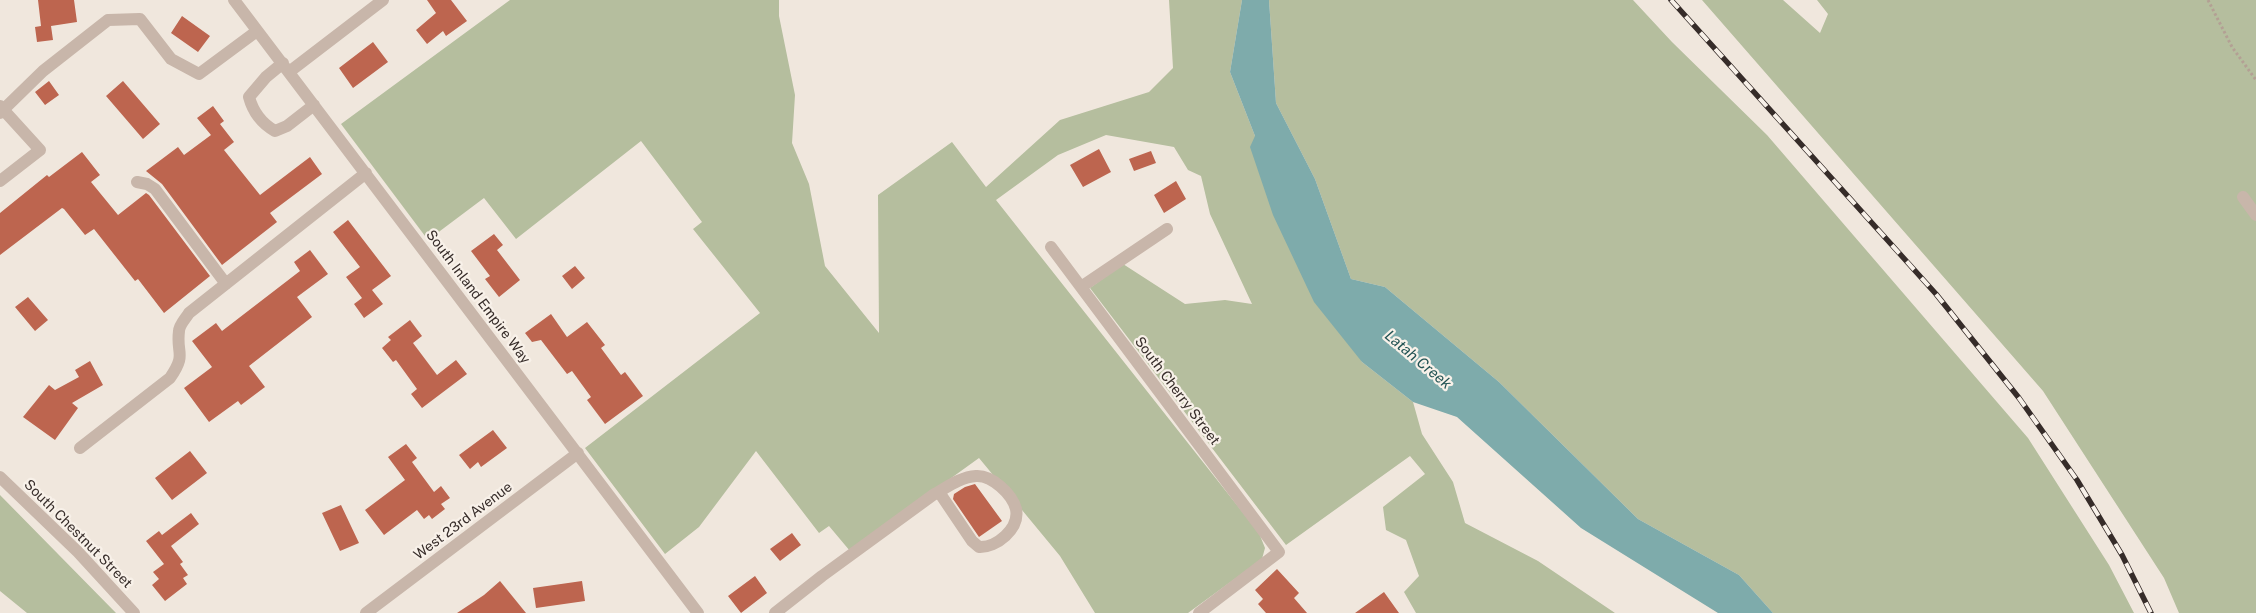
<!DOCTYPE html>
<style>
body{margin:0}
canvas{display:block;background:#f0e7dd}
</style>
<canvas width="2256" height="613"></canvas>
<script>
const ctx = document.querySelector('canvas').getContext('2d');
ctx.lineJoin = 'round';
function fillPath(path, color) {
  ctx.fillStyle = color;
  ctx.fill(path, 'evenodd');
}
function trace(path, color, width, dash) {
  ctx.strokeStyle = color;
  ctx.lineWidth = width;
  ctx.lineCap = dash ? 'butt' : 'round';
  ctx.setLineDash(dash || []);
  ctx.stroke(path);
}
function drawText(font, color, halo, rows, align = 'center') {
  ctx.font = font + ' "Public Sans",sans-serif';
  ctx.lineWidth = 4.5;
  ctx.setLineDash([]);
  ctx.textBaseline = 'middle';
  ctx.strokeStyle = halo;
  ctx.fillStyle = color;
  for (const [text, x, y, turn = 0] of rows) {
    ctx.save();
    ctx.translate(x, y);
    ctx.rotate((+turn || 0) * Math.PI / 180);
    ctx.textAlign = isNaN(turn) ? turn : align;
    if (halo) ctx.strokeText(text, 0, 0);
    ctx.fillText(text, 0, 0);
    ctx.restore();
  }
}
fillPath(new Path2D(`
 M 510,0 L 779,0 L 779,16 L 795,95 L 792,143 L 809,184 L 825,266 L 879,333 L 878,195 L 952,142 L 986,187 L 1060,120 L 1149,92 L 1173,68 L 1169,0 L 1242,0 L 1230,72 L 1255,136 L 1362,362 L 1413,402 L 1422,434 L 1453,482 L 1465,523 L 1538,561 L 1615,613 L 1416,613 L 1404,592 L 1419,576 L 1406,540 L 1386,530 L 1383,507 L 1425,474 L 1410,456 L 1286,545 L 1090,288 L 1123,264 L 1185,304 L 1225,300 L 1252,304 L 1210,214 L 1201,176 L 1188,170 L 1174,147 L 1106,135 L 1058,155 L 996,200 L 1259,533 L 1265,548 L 1262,559 L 1188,613 L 1095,613 L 1060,556 L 979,458 L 850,551 L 829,526 L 819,533 L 756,451 L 699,527 L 665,554 L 585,448 L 760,313 L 693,229 L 702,222 L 641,141 L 516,239 L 484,198 L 428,240 L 341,124 Z
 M 1269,0 L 1633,0 L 1672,42 L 1767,135 L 2028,438 L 2109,565 L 2134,613 L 1773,613 L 1739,575 L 1638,519 L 1499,382 L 1385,287 L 1351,279 L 1315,179 L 1276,103 Z
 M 1702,0 L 1783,0 L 1820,33 L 1828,14 L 1817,0 L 2256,0 L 2256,613 L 2179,613 L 2164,578 L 2043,391 Z
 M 0,495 L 116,613 L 27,613 L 0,591 Z`), '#b5be9e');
fillPath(new Path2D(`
 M 1242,0 L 1269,0 L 1276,103 L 1315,179 L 1351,279 L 1385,287 L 1499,382 L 1638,519 L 1739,575 L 1773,613 L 1718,613 L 1581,528 L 1457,417 L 1413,402 L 1362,362 L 1314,302 L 1273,215 L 1250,147 L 1255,136 L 1230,72 Z`), '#7eabab');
fillPath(new Path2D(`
 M 38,0 L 74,0 L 77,22 L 51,26 L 53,40 L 37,42 L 35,27 L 41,26 Z
 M 427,0 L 451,0 L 467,21 L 446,36 L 443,31 L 427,44 L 416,30 L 436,13 Z
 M 182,16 L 210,36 L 198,52 L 171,33 Z
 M 373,42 L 388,62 L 353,88 L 339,68 Z
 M 49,81 L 59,95 L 45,105 L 35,92 Z
 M 123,81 L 160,124 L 143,139 L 106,96 Z
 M 213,106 L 224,121 L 220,124 L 234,142 L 224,150 L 260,195 L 310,157 L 322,174 L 270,213 L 277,222 L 222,265 L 162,184 L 146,171 L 178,147 L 184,155 L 211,135 L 197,118 Z
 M 1099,149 L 1111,172 L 1083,187 L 1070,165 Z
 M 1151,151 L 1156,163 L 1134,171 L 1129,159 Z
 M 82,152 L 100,175 L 91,182 L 118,215 L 146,193 L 149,195 L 210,276 L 164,313 L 138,279 L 135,281 L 94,229 L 85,235 L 64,209 L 62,208 L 0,255 L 0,213 L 47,175 L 49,177 Z
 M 1176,181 L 1186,199 L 1164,213 L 1154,195 Z
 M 348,220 L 391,276 L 372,290 L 383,304 L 364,318 L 354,304 L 362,298 L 346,277 L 360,267 L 333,232 Z
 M 494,234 L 503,245 L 497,250 L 520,280 L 499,297 L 485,279 L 490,276 L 471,251 Z
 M 310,250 L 328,274 L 297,297 L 312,317 L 249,366 L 265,387 L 241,405 L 238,401 L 209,422 L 184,388 L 212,367 L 192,341 L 216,323 L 222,331 L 300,271 L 294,262 Z
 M 575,266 L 585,278 L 572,289 L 562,276 Z
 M 28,297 L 48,320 L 35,331 L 15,307 Z
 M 551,314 L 567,337 L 587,322 L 605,345 L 601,348 L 621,375 L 625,372 L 643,396 L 605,424 L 587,400 L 591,397 L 572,371 L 567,374 L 541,340 L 532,342 L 525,333 Z
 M 410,320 L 422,336 L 413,343 L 437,375 L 456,360 L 467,374 L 422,408 L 411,394 L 417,389 L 396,360 L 393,362 L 382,348 L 391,340 L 388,337 Z
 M 90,361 L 103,385 L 72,403 L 78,408 L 55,440 L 23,417 L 49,385 L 55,390 L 79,377 L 75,370 Z
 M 493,430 L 507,448 L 481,467 L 478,462 L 470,469 L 459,455 Z
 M 406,444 L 417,458 L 412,462 L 434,492 L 441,486 L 450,498 L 441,504 L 445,509 L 432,519 L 429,515 L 424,519 L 417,510 L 384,535 L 365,510 L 405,480 L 388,457 Z
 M 190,451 L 207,473 L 172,500 L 155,478 Z
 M 975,484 L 1002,521 L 979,537 L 953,499 L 954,494 L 965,487 Z
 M 341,505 L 359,543 L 340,551 L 322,513 Z
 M 191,513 L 199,524 L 171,546 L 183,562 L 180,564 L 188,575 L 183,578 L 187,584 L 165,601 L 152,585 L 159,579 L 153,572 L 164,564 L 146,541 L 159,531 L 162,535 Z
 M 792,533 L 801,545 L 780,561 L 770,549 Z
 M 1277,569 L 1299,593 L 1294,598 L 1307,613 L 1266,613 L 1258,604 L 1263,599 L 1255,590 Z
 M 755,576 L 767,593 L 741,613 L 728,596 Z
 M 500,581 L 526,613 L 457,613 L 484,595 Z
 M 582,581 L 585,601 L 536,608 L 533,588 Z
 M 1384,592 L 1399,613 L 1355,613 Z`), '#bd654f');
trace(new Path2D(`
 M 2208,0 L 2232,47 L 2256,80`), '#b3a094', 3, [2.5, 2.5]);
trace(new Path2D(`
 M 234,0 L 698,613
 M 283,63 L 266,77 L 249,97 C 253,112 261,123 275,131 L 287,126 L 314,105
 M 289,72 L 383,0
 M 0,106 L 40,150 L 0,181
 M 0,113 L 43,71 L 108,20 L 140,19 L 171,59 L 199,74 L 257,31
 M 137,182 L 147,184 L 155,189 L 226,284
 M 2243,197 L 2256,215
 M 1051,247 L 1279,552 L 1199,613
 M 1081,287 L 1167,229
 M 80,448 L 170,378 C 187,353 176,355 179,331 C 179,325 186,318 189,313 L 366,173
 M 0,477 L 78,552 L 134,613
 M 366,613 L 578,453
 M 775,613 L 822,576 L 933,495 C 946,488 960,477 976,476 C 992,475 1012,494 1016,509 C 1020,529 996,548 979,547 L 972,541 L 939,492`), '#c8b6aa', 12);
const rail = new Path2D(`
 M 1671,0 L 1936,294 L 2019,398 L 2077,480 L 2122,555 L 2151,613`);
trace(rail, '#362c29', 5.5);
trace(rail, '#f8f1e9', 4, [11]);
drawText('14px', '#362c29', '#f8f1e9', [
 ["South Inland Empire Way",478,297,53],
 ["South Cherry Street",1177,391,53],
 ["West 23rd Avenue",463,521,-37],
 ["South Chestnut Street",78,534,45]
]);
drawText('italic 15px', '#225354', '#f8f1e9', [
 ["Latah Creek",1418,360,40]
]);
</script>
